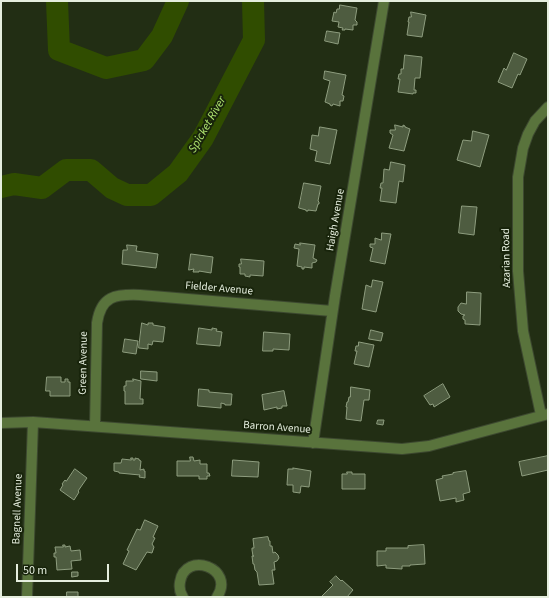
<!DOCTYPE html>
<style>
body{margin:0}
#map{position:relative;width:549px;height:598px;overflow:hidden;background:#222e14;font-family:"Source Sans 3",sans-serif}
canvas{display:block}
.frame{position:absolute;inset:0;border:2px solid #e5eede;pointer-events:none}
.scale{position:absolute;left:16px;top:564px;width:93px;height:18px;box-sizing:border-box;border:2px solid #e5eede;border-top:0;padding-left:5px;font-size:12px;line-height:14px;white-space:nowrap;color:#e5eede;-webkit-text-stroke:3px #18240b;paint-order:stroke}
</style>
<div id="map">
<canvas width="549" height="598"></canvas>
<div class="frame"></div>
<div class="scale">50 m</div>
</div>
<script>
const ctx = document.querySelector('canvas').getContext('2d');
ctx.lineJoin = 'round';
function trace(path, color, width, dash) {
  ctx.strokeStyle = color;
  ctx.lineWidth = width;
  ctx.lineCap = dash ? 'butt' : 'round';
  ctx.setLineDash(dash || []);
  ctx.stroke(path);
}
function fillPath(path, color) {
  ctx.fillStyle = color;
  ctx.fill(path, 'evenodd');
}
function drawText(font, color, halo, rows, align = 'center') {
  ctx.font = font + ' "Source Sans 3",sans-serif';
  ctx.lineWidth = 4;
  ctx.setLineDash([]);
  ctx.textBaseline = 'middle';
  ctx.strokeStyle = halo;
  ctx.fillStyle = color;
  for (const [text, x, y, turn = 0] of rows) {
    ctx.save();
    ctx.translate(x, y);
    ctx.rotate((+turn || 0) * Math.PI / 180);
    ctx.textAlign = isNaN(turn) ? turn : align;
    if (halo) ctx.strokeText(text, 0, 0);
    ctx.fillText(text, 0, 0);
    ctx.restore();
  }
}
trace(new Path2D(`
 M 57,1 L 59,50 L 106,68 L 144,60 L 162,36 L 178,1
 M 1,187 L 14,184 L 42,188 L 66,170 L 91,170 L 112,188 L 127,195 L 151,195 L 178,173 L 203,138 L 254,40 L 253,1`), '#304d00', 22);
const building = new Path2D(`
 M 340,5 L 357,8 L 355,20 L 357,22 L 357,25 L 353,25 L 353,30 L 345,29 L 345,30 L 342,30 L 343,28 L 338,27 L 339,22 L 332,21 L 334,12 L 336,13 L 337,9 L 339,9 Z
 M 411,12 L 426,15 L 422,37 L 407,35 L 409,22 L 408,22 L 409,17 L 411,17 Z
 M 327,31 L 340,33 L 338,44 L 325,41 Z
 M 514,53 L 527,59 L 520,75 L 518,74 L 512,88 L 498,82 L 504,68 L 506,70 Z
 M 405,55 L 422,57 L 420,78 L 415,78 L 414,90 L 416,90 L 416,93 L 413,93 L 413,94 L 398,92 L 400,79 L 398,79 L 399,74 L 401,74 L 401,69 L 403,69 Z
 M 325,71 L 346,75 L 342,95 L 344,96 L 343,101 L 340,101 L 340,106 L 333,104 L 332,106 L 330,105 L 330,104 L 325,102 L 330,81 L 324,79 Z
 M 395,125 L 403,127 L 403,125 L 405,126 L 405,127 L 410,129 L 404,151 L 389,148 L 393,135 L 390,133 L 390,130 L 395,130 Z
 M 320,127 L 337,130 L 330,164 L 315,161 L 317,151 L 310,149 L 312,135 L 318,136 Z
 M 473,131 L 489,135 L 480,167 L 457,160 L 463,140 L 471,141 Z
 M 391,162 L 405,165 L 403,182 L 399,181 L 396,203 L 380,201 L 382,188 L 380,188 L 381,183 L 383,183 L 384,169 L 389,170 Z
 M 304,183 L 321,186 L 318,201 L 319,202 L 319,204 L 318,204 L 316,211 L 308,210 L 308,211 L 306,211 L 306,210 L 299,208 Z
 M 462,206 L 477,207 L 474,235 L 459,233 Z
 M 382,233 L 391,234 L 385,264 L 370,261 L 373,248 L 370,247 L 370,244 L 375,244 L 375,238 L 381,240 Z
 M 300,243 L 315,245 L 313,258 L 317,260 L 316,262 L 312,263 L 312,268 L 304,267 L 304,269 L 302,269 L 302,267 L 297,266 L 299,249 L 294,248 L 295,244 L 300,245 Z
 M 127,245 L 137,246 L 136,251 L 158,254 L 156,268 L 122,264 L 123,250 L 127,250 Z
 M 191,254 L 213,257 L 211,273 L 199,271 L 199,272 L 193,272 L 194,269 L 189,270 Z
 M 241,259 L 264,261 L 263,276 L 250,275 L 250,277 L 245,276 L 245,274 L 240,274 L 240,267 L 239,267 L 239,264 L 241,264 Z
 M 373,280 L 383,282 L 376,312 L 362,309 L 366,285 L 371,287 Z
 M 467,292 L 481,293 L 480,325 L 465,324 L 465,320 L 463,319 L 463,316 L 465,315 L 461,314 L 458,311 L 458,307 L 461,303 L 466,304 Z
 M 142,323 L 148,325 L 148,323 L 153,323 L 153,325 L 165,327 L 163,342 L 153,341 L 152,345 L 148,344 L 148,349 L 139,348 Z
 M 199,328 L 212,330 L 212,328 L 217,329 L 216,331 L 222,332 L 220,346 L 197,344 Z
 M 371,330 L 383,333 L 381,341 L 369,339 Z
 M 264,332 L 290,334 L 289,350 L 273,349 L 273,351 L 263,351 Z
 M 125,339 L 138,341 L 136,354 L 123,352 Z
 M 359,342 L 374,345 L 369,367 L 354,364 L 357,351 L 355,351 L 356,346 L 358,346 Z
 M 141,371 L 157,372 L 157,381 L 141,379 Z
 M 47,377 L 61,377 L 61,382 L 65,382 L 65,379 L 68,379 L 68,382 L 70,382 L 70,396 L 50,396 L 50,391 L 46,391 Z
 M 133,379 L 141,381 L 140,399 L 143,399 L 143,404 L 125,404 L 125,391 L 124,391 L 124,386 L 126,386 L 126,381 L 133,381 Z
 M 443,384 L 450,397 L 434,407 L 433,404 L 430,405 L 424,396 Z
 M 351,387 L 370,390 L 369,400 L 364,400 L 361,421 L 346,419 L 347,407 L 346,407 L 347,402 L 348,402 L 349,397 L 350,397 Z
 M 199,389 L 209,390 L 209,392 L 232,394 L 231,405 L 225,405 L 225,404 L 221,403 L 221,408 L 198,406 Z
 M 284,391 L 287,406 L 282,406 L 282,408 L 277,409 L 277,407 L 264,410 L 262,395 Z
 M 378,420 L 384,420 L 383,425 L 377,424 Z
 M 548,456 L 548,470 L 522,476 L 519,462 Z
 M 190,457 L 193,457 L 194,461 L 200,460 L 200,464 L 207,464 L 207,473 L 209,473 L 210,476 L 207,476 L 207,479 L 199,479 L 199,476 L 177,476 L 177,461 L 190,461 Z
 M 131,458 L 133,458 L 133,460 L 135,460 L 135,458 L 139,459 L 139,460 L 141,461 L 140,470 L 144,469 L 144,471 L 145,471 L 145,478 L 139,477 L 140,475 L 119,473 L 119,472 L 114,471 L 114,463 L 121,463 L 122,459 L 131,460 Z
 M 233,460 L 259,462 L 258,477 L 232,476 Z
 M 293,468 L 311,471 L 309,487 L 301,486 L 300,493 L 293,492 L 293,485 L 287,485 L 288,469 L 293,469 Z
 M 75,469 L 87,478 L 78,491 L 79,492 L 74,500 L 60,490 L 63,485 L 62,484 L 65,480 L 66,481 Z
 M 466,471 L 470,492 L 463,494 L 464,500 L 456,502 L 456,498 L 440,501 L 436,480 L 443,478 L 442,476 L 453,474 L 453,473 Z
 M 347,472 L 352,472 L 352,474 L 365,474 L 365,489 L 342,489 L 342,474 L 347,474 Z
 M 145,520 L 158,526 L 153,537 L 155,538 L 152,544 L 154,547 L 152,553 L 147,552 L 136,570 L 123,564 L 129,551 L 127,550 L 137,529 L 140,530 Z
 M 268,537 L 269,541 L 270,541 L 270,546 L 272,546 L 273,553 L 275,552 L 278,555 L 279,558 L 277,561 L 274,562 L 275,570 L 272,570 L 274,584 L 259,585 L 257,572 L 255,570 L 254,564 L 253,564 L 252,556 L 254,556 L 253,556 L 252,550 L 252,548 L 254,548 L 253,539 Z
 M 63,545 L 65,545 L 65,547 L 70,546 L 71,551 L 80,550 L 81,560 L 71,561 L 72,569 L 57,570 L 56,557 L 54,557 L 54,553 L 56,553 L 55,547 L 63,547 Z
 M 424,545 L 425,564 L 410,565 L 410,566 L 402,566 L 402,569 L 386,568 L 386,565 L 377,566 L 377,551 L 386,551 L 386,548 L 408,548 L 408,546 Z
 M 72,572 L 78,572 L 78,576 L 72,577 Z
 M 336,576 L 341,581 L 342,580 L 353,590 L 347,597 L 321,597 L 333,585 L 330,582 Z
 M 67,592 L 78,592 L 78,597 L 67,597 Z`);
fillPath(building, '#4e5c40');
trace(building, '#8e9d7f', 1);
const street = new Path2D(`
 M 541,415 L 523,331 L 518,271 L 518,177 L 523,148 L 528,134 L 535,121 L 548,107
 M 1,423 L 33,422 L 402,449 L 429,446 L 548,414
 M 95,426 L 97,323 C 101,296 115,294 140,295 L 332,311
 M 313,443 L 335,296 L 384,1
 M 27,597 L 33,422
 M 183,597 C 180,593 179,588 180,582 C 185,550 236,568 217,597`);
trace(street, '#3d4930', 12);
trace(street, '#59733c', 10);
drawText('11px', '#e5eede', '#18240b', [
 ["Haigh Avenue",336,220,-80],
 ["Azarian Road",507,258,-91],
 ["Fielder Avenue",219,289,5],
 ["Green Avenue",84,363,-89],
 ["Barron Avenue",277,428,4],
 ["Bagnell Avenue",18,509,-88]
]);
drawText('italic 12px', '#b1e771', '#18240b', [
 ["Spicket River",208,125,-60]
]);
</script>
